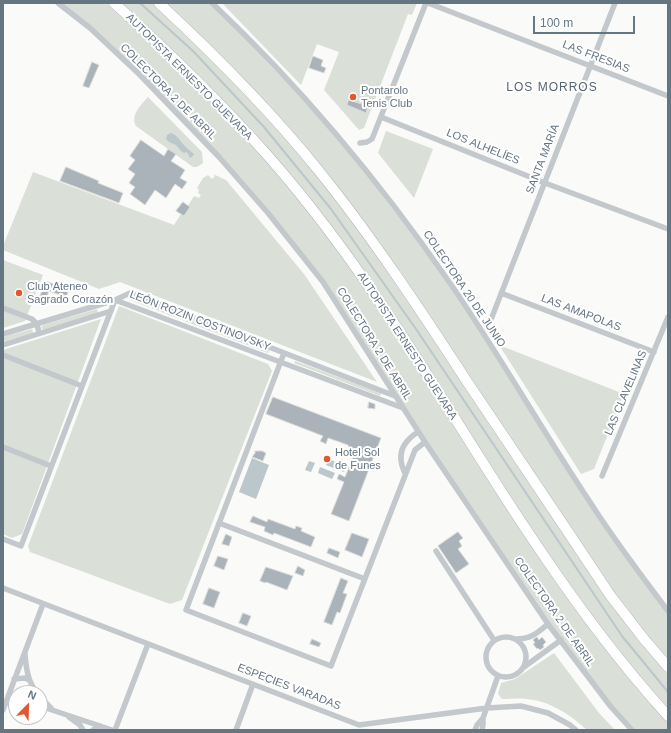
<!DOCTYPE html>
<meta charset="utf-8">
<style>
body{margin:0}
#map{position:relative;width:671px;height:733px;overflow:hidden;background:#fafaf8;font-family:Helvetica,sans-serif}
canvas{display:block}
.frame{position:absolute;inset:0;border:4px solid #657683;pointer-events:none}
.north{position:absolute;left:8px;top:685px;width:40px;height:40px;box-sizing:border-box;background:#fff;border:1px solid #c1c8cd;border-radius:50%;rotate:23deg;font-size:11px;font-weight:700;line-height:16px;text-align:center;color:#657683}
.north::after{content:'';display:block;margin:auto;width:14px;height:18px;background:#e4572e;clip-path:polygon(50% 0,100% 100%,50% 72%,0 100%)}
.scale{position:absolute;left:533px;top:16px;width:102px;height:18px;box-sizing:border-box;border:2px solid #657683;border-top:0;padding-left:5px;font-size:12px;line-height:14px;white-space:nowrap;color:#657683;-webkit-text-stroke:3px #fff;paint-order:stroke}
</style>
<div id="map">
<canvas width="671" height="733"></canvas>
<div class="frame"></div>
<div class="north">N</div>
<div class="scale">100 m</div>
</div>
<script>
const ctx = document.querySelector('canvas').getContext('2d');
ctx.lineJoin = 'round';
function fillPath(path, color) {
  ctx.fillStyle = color;
  ctx.fill(path, 'evenodd');
}
function trace(path, color, width, dash) {
  ctx.strokeStyle = color;
  ctx.lineWidth = width;
  ctx.lineCap = dash ? 'butt' : 'round';
  ctx.setLineDash(dash || []);
  ctx.stroke(path);
}
function drawText(font, color, halo, rows, align = 'center') {
  ctx.font = font + ' Helvetica,sans-serif';
  ctx.lineWidth = 4;
  ctx.setLineDash([]);
  ctx.textBaseline = 'middle';
  ctx.strokeStyle = halo;
  ctx.fillStyle = color;
  for (const [text, x, y, turn = 0] of rows) {
    ctx.save();
    ctx.translate(x, y);
    ctx.rotate((+turn || 0) * Math.PI / 180);
    ctx.textAlign = isNaN(turn) ? turn : align;
    if (halo) ctx.strokeText(text, 0, 0);
    ctx.fillText(text, 0, 0);
    ctx.restore();
  }
}
fillPath(new Path2D(`
 M 58,3 L 212,3 L 337,136 L 449,283 L 590,502 L 668,611 L 668,730 L 632,730 L 548,624 L 428,446 L 323,282 L 268,213 L 139,74 Z
 M 222,3 L 417,3 L 412,15 L 408,14 L 364,128 L 359,130 L 324,90 L 339,52 L 317,44 L 301,85 Z
 M 148,97 L 202,152 L 203,163 L 197,167 L 193,167 L 136,126 C 130,115 141,105 148,97 Z
 M 386,131 L 433,149 L 414,198 L 378,153 Z
 M 33,172 L 174,225 L 181,214 L 184,216 L 190,207 L 188,206 L 194,196 L 199,198 L 201,195 L 198,193 L 199,190 L 197,188 L 203,178 L 208,175 L 212,179 L 215,176 L 213,174 L 226,180 L 304,274 L 377,382 L 120,282 L 99,289 L 3,250 L 3,246 Z
 M 3,260 L 43,275 L 25,321 L 3,328 Z
 M 131,297 L 269,350 L 268,353 L 130,300 Z
 M 119,306 L 268,364 L 272,371 L 182,600 L 170,604 L 30,552 L 28,546 Z
 M 97,309 L 98,313 L 43,330 L 41,328 L 43,325 Z
 M 101,319 L 22,534 L 12,538 L 3,534 L 3,350 Z
 M 32,329 L 33,332 L 32,334 L 3,342 L 3,337 Z
 M 499,345 L 624,394 L 594,469 L 581,474 Z
 M 295,361 L 381,393 L 380,396 L 294,363 Z
 M 554,653 L 599,713 L 615,730 L 587,730 C 569,714 552,702 527,699 C 519,698 510,699 502,699 L 498,694 L 501,683 L 515,679 Z`), '#dadfd7');
fillPath(new Path2D(`
 M 171,133 C 179,136 180,142 186,147 C 188,150 191,151 194,154 L 192,157 L 190,158 L 187,152 L 184,153 L 181,151 L 176,145 L 169,142 L 166,139 L 167,135 Z
 M 252,458 L 269,465 L 256,499 L 239,492 Z
 M 328,459 L 346,466 L 344,472 L 326,465 Z
 M 309,461 L 315,463 L 311,472 L 305,470 Z
 M 320,467 L 335,473 L 332,479 L 318,473 Z`), '#bbc7cb');
trace(new Path2D(`
 M 140,3 L 193,51 L 264,127 L 331,209 L 416,329 L 622,636 L 668,692`), '#bbc7cb', 2);
const building = new Path2D(`
 M 313,56 L 323,60 L 321,66 L 326,68 L 324,73 L 309,68 Z
 M 92,62 L 99,65 L 89,88 L 83,86 Z
 M 349,100 L 368,106 L 366,113 L 347,105 Z
 M 141,140 L 164,156 L 168,149 L 176,154 L 171,161 L 185,170 L 180,178 L 187,182 L 182,189 L 175,184 L 166,198 L 155,190 L 145,205 L 130,194 L 135,187 L 129,183 L 135,174 L 128,169 L 135,160 L 130,156 Z
 M 66,167 L 99,181 L 98,183 L 123,193 L 119,203 L 60,181 Z
 M 183,202 L 190,207 L 184,216 L 176,211 Z
 M 46,281 L 69,290 L 66,297 L 49,291 L 45,301 L 39,299 Z
 M 273,397 L 381,438 L 349,521 L 331,514 L 344,482 L 337,479 L 339,474 L 345,477 L 353,457 L 348,445 L 328,438 L 326,444 L 320,441 L 323,436 L 266,414 Z
 M 369,402 L 375,404 L 375,409 L 368,408 Z
 M 255,451 L 262,451 L 266,453 L 263,461 L 252,457 L 255,453 Z
 M 253,516 L 267,522 L 268,519 L 295,529 L 296,526 L 302,528 L 301,531 L 315,537 L 311,547 L 274,533 L 273,535 L 264,531 L 265,527 L 250,522 Z
 M 458,532 L 463,538 L 459,541 L 462,546 L 458,549 L 469,564 L 456,573 L 438,546 Z
 M 352,533 L 369,539 L 362,557 L 345,550 Z
 M 226,534 L 232,537 L 229,546 L 222,544 Z
 M 329,548 L 340,552 L 338,558 L 327,553 Z
 M 218,556 L 228,559 L 224,570 L 214,566 Z
 M 298,566 L 305,570 L 303,576 L 295,573 Z
 M 266,567 L 293,576 L 287,590 L 266,582 L 265,583 L 260,581 Z
 M 341,578 L 348,581 L 343,593 L 347,594 L 340,613 L 337,612 L 332,625 L 324,622 Z
 M 209,588 L 220,592 L 214,608 L 203,604 Z
 M 243,613 L 251,616 L 247,626 L 239,623 Z
 M 537,637 L 539,640 L 542,637 L 546,642 L 543,645 L 544,647 L 540,650 L 538,648 L 537,649 L 533,644 L 535,643 L 533,640 Z
 M 312,639 L 321,643 L 319,647 L 310,644 Z`);
fillPath(building, '#aab3b9');
trace(building, '#dcdcda', 1);
const motorway = new Path2D(`
 M 114,3 C 169,52 221,103 269,157 C 312,206 351,259 387,313 C 440,391 487,473 540,550 C 579,608 621,664 668,716
 M 159,3 C 216,56 271,111 319,171 C 373,238 421,311 468,383 C 515,453 563,524 610,595 L 644,639 L 668,667`);
trace(motorway, '#b4b9bd', 11);
trace(new Path2D(`
 M 58,3 L 90,28 L 139,74 L 219,157 L 268,213 L 323,282 L 425,442 L 548,624 L 611,707 L 632,730
 M 212,3 C 301,87 380,182 450,283 C 499,354 542,430 590,502 C 614,540 641,575 668,611
 M 428,3 L 668,96
 M 381,117 L 545,183 L 668,229
 M 360,143 L 367,142 L 372,139 L 426,3
 M 501,293 L 654,352
 M 115,300 L 403,408
 M 3,308 L 32,319 L 37,324 L 39,333
 M 490,322 L 615,3
 M 3,334 L 115,300 L 130,293 L 395,396
 M 3,345 L 111,311
 M 284,353 L 186,610 L 331,666 L 415,450 L 425,442
 M 3,355 L 82,386
 M 3,447 L 51,466
 M 405,473 C 396,455 402,442 418,432
 M 602,476 L 668,317
 M 219,523 L 365,579
 M 3,539 L 21,546 L 115,300
 M 436,551 L 494,640
 M 3,588 L 359,725 L 487,708 L 521,706 L 548,713 L 570,725 L 576,730
 M486 657a20 20 0 1 1 40 0a20 20 0 1 1-40 0Z
 M 516,639 C 531,639 537,633 548,624
 M 25,654 C 26,668 28,682 37,693
 M 524,667 L 561,640
 M 14,679 L 25,678 L 29,680
 M 9,694 L 16,696
 M 40,697 L 51,708
 M 40,706 L 112,730
 M 3,710 L 43,604
 M 69,717 L 80,725 L 83,730
 M 93,730 L 100,726
 M 115,730 L 148,644
 M 236,730 L 253,684
 M 475,730 L 477,725 L 483,718 L 498,676
 M 482,730 L 483,725 L 483,718`), '#c3c8cc', 5.5);
trace(motorway, '#fff', 10);
for (const [x, y, r, color] of [
 [353,97,4,"#e4572e"],
 [19,293,4,"#e4572e"],
 [327,459,4,"#e4572e"]
]) {
  const dot = new Path2D();
  dot.arc(x, y, r, 0, 2 * Math.PI);
  ctx.fillStyle = color;
  ctx.fill(dot);
  trace(dot, '#fff', 1.5);
}
drawText('11px', '#657683', '#fff', [
 ["LAS FRESIAS",596,57,21],
 ["AUTOPISTA ERNESTO GUEVARA",189,77,45],
 ["COLECTORA 2 DE ABRIL",168,92,45],
 ["LOS ALHELÍES",483,147,22],
 ["SANTA MARÍA",543,159,-69],
 ["COLECTORA 20 DE JUNIO",464,289,56],
 ["LAS AMAPOLAS",581,313,21],
 ["LEÓN ROZIN COSTINOVSKY",200,321,21],
 ["COLECTORA 2 DE ABRIL",374,344,58],
 ["AUTOPISTA ERNESTO GUEVARA",407,346,57],
 ["LAS CLAVELINAS",626,393,-67],
 ["COLECTORA 2 DE ABRIL",554,612,55],
 ["ESPECIES VARADAS",289,687,21]
]);
drawText('11px', '#657683', '#fff', [
 ["Pontarolo",361,91],
 ["Tenis Club",361,104],
 ["Club Ateneo",27,287],
 ["Sagrado Corazón",27,300],
 ["Hotel Sol",335,453],
 ["de Funes",335,466]
], 'left');
ctx.letterSpacing = '1px';
drawText('12px', '#57646e', '#fff', [
 ["LOS MORROS",552,88]
]);
ctx.letterSpacing = '0px';
</script>
